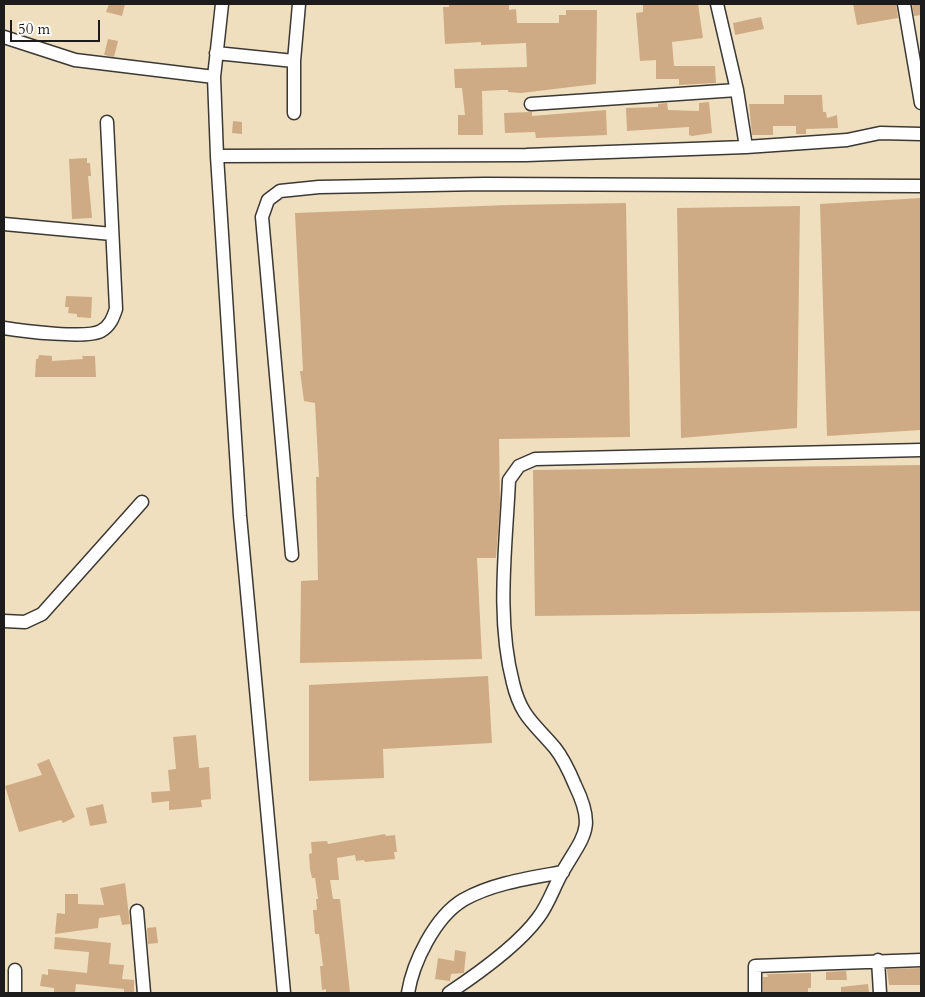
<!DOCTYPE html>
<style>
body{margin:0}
#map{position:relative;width:925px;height:997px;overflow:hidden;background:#efdfbf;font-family:Cardo,serif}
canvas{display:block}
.frame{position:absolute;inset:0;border:5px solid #1c1c1c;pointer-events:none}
.scale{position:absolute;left:10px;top:20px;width:90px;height:22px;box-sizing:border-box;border:2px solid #1c1c1c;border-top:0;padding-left:6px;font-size:15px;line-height:18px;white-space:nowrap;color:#1c1c1c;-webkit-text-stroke:4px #fdfcf7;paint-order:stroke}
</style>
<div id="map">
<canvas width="925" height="997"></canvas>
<div class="frame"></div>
<div class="scale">50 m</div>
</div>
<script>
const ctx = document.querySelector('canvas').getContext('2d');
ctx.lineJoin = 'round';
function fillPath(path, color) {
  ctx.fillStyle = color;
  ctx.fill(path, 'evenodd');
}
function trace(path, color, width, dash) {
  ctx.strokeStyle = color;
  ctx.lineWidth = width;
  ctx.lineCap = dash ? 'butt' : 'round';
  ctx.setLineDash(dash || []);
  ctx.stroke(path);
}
fillPath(new Path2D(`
 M 109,4 L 125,4 L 122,16 L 106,12 Z
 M 449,4 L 509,4 L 509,10 L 516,9 L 517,23 L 559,23 L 559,15 L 566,15 L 566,10 L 597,10 L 596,84 L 521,93 L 508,92 L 508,90 L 503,90 L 482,91 L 483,135 L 458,135 L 458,115 L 465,115 L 462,88 L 455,88 L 454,69 L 527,67 L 526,43 L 481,45 L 481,42 L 445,44 L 443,7 L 449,7 Z
 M 643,4 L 698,4 L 703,38 L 672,42 L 674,66 L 715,66 L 716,83 L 679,85 L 679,79 L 656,79 L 656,60 L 640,61 L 636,13 L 643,12 Z
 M 853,4 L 896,4 L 898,18 L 857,25 Z
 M 912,4 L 921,4 L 921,15 L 914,16 Z
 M 761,17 L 764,29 L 735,35 L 733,23 Z
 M 108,39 L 118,41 L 114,57 L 104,55 Z
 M 784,95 L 822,95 L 823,112 L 826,112 L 827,118 L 837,115 L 838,128 L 806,129 L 806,134 L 796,134 L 796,126 L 773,126 L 773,135 L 752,135 L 749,104 L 784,104 Z
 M 709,102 L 712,133 L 692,136 L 689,135 L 689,127 L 627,131 L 626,108 L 658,107 L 658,104 L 667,103 L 668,110 L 699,111 L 699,103 Z
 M 606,110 L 607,135 L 536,138 L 535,132 L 505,133 L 504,113 L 532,112 L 532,116 Z
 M 233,121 L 242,122 L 242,134 L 232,133 Z
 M 87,158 L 87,163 L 90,163 L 91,176 L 88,176 L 92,218 L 72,219 L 69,159 Z
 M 921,198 L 921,430 L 827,436 L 820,204 Z
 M 626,203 L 630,437 L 499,439 L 500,504 L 496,558 L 477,558 L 482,659 L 300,663 L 301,581 L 318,580 L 316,477 L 319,477 L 315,403 L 304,401 L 300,371 L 303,371 L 295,213 L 508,205 Z
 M 800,206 L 797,428 L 681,438 L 677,208 Z
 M 66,296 L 92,297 L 91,318 L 77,317 L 77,314 L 68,313 L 69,307 L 65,307 Z
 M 39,355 L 52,356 L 52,361 L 83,359 L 82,356 L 95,356 L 96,377 L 35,377 L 36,359 L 38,359 Z
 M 921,465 L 921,611 L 535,616 L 533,470 Z
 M 488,676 L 492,743 L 383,749 L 384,778 L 309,781 L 309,685 Z
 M 196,735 L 199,768 L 209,767 L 211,799 L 201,800 L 202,807 L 169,810 L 169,801 L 152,803 L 151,792 L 170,791 L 168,770 L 176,769 L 173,737 Z
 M 49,759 L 75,817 L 63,823 L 61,820 L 19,832 L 5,786 L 42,775 L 37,764 Z
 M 103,804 L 107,823 L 90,826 L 86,808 Z
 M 385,834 L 386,836 L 395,835 L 397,852 L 394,852 L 395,859 L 365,862 L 364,860 L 356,861 L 355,855 L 337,858 L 339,880 L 330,880 L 333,899 L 340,899 L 350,993 L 326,993 L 326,989 L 322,990 L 320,966 L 323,966 L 319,934 L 315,934 L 313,910 L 317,910 L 316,899 L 318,899 L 315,878 L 312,878 L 310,869 L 309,854 L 312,853 L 311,842 L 327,841 L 328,844 Z
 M 125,883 L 130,924 L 122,925 L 120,915 L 99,918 L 98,928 L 55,934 L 57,913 L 65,914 L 65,894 L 78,894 L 78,904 L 104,905 L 100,888 Z
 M 156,927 L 158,943 L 148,944 L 147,928 Z
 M 55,937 L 111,943 L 109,964 L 124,965 L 122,979 L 134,980 L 134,993 L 124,993 L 124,989 L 76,984 L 75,993 L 54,993 L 54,988 L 40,986 L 42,974 L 48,975 L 48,969 L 87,973 L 89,952 L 54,949 Z
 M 455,950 L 466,952 L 464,973 L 451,974 L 450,981 L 435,979 L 438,958 L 454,961 Z
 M 921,968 L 921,985 L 889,985 L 887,969 Z
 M 846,971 L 847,980 L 826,980 L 826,972 Z
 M 811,973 L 811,988 L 808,988 L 808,993 L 763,993 L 763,977 L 768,977 L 767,974 Z
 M 868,984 L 869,993 L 841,993 L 841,987 Z`), '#ceab84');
const minor = new Path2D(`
 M 222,4 L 214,77 L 217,156 L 240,516 L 284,993
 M 717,4 L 737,90 L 746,147
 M 904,4 L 921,103
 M 4,37 L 75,60 L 214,77
 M 216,53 L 294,61
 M 531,104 L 737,90
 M 294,113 L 294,61 L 299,4
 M 217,156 L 526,155 L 746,147 L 847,140 L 880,133 L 921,134
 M 4,224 L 112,234
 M 4,328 C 22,331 87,339 101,331 C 110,326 113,318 116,309 L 107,122
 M 292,555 L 262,217 L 268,200 L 280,191 L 319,187 L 484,184 L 921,186
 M 4,621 L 25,622 L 42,614 L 142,502
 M 137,911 L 144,993
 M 878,960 L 880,993
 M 15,970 L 15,993
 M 408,993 C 413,962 435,917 463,900 C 493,883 530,878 563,872
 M 449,993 C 476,975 519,944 538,918 C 549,904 554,886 563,871 C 584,835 596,828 575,785 C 570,773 563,758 555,748 C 535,724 521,717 513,683 C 496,618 506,547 509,480 L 519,466 L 535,459 L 921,450
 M 755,993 L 755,966 L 921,960`);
trace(minor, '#3c3934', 15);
trace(minor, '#fff', 12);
</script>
